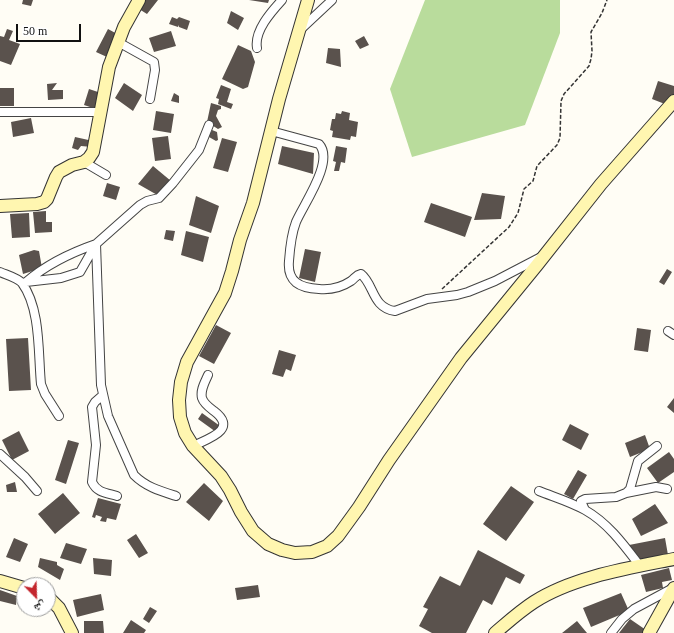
<!DOCTYPE html>
<meta charset="utf-8">
<style>
body{margin:0}
#map{position:relative;width:674px;height:633px;overflow:hidden;background:#fffdf5;font-family:"Times New Roman","Noto Naskh Arabic",serif}
canvas{display:block}
.north{position:absolute;left:16px;top:577px;width:40px;height:40px;box-sizing:border-box;background:#fff;border:1px solid #a0a0a0;border-radius:50%;rotate:157deg;font-size:11px;font-weight:700;line-height:16px;text-align:center;color:#111}
.north::after{content:'';display:block;margin:auto;width:14px;height:18px;background:#c4262e;clip-path:polygon(50% 0,100% 100%,50% 72%,0 100%)}
.scale{position:absolute;left:16px;top:24px;width:65px;height:18px;box-sizing:border-box;border:2px solid #111;border-top:0;padding-left:5px;font-size:12px;line-height:14px;white-space:nowrap;color:#111;-webkit-text-stroke:3px #fff;paint-order:stroke}
</style>
<div id="map">
<canvas width="674" height="633"></canvas>
<div class="north">ش</div>
<div class="scale">50 m</div>
</div>
<script>
const ctx = document.querySelector('canvas').getContext('2d');
ctx.lineJoin = 'round';
function fillPath(path, color) {
  ctx.fillStyle = color;
  ctx.fill(path, 'evenodd');
}
function trace(path, color, width, dash) {
  ctx.strokeStyle = color;
  ctx.lineWidth = width;
  ctx.lineCap = dash ? 'butt' : 'round';
  ctx.setLineDash(dash || []);
  ctx.stroke(path);
}
fillPath(new Path2D(`
 M 425,0 L 560,0 L 560,33 L 525,125 L 412,157 L 390,89 Z`), '#b9dc9c');
fillPath(new Path2D(`
 M 23,0 L 33,0 L 31,6 L 22,4 Z
 M 145,0 L 158,0 L 147,14 L 139,9 Z
 M 249,0 L 269,0 L 268,3 Z
 M 231,11 L 244,18 L 238,30 L 227,23 Z
 M 172,17 L 177,19 L 179,17 L 190,21 L 187,30 L 179,27 L 179,25 L 178,27 L 169,24 Z
 M 7,29 L 13,31 L 9,40 L 20,44 L 11,65 L 0,61 L 0,36 L 4,37 Z
 M 108,29 L 119,35 L 107,57 L 96,52 Z
 M 171,31 L 176,46 L 154,52 L 149,38 Z
 M 364,36 L 369,45 L 360,49 L 355,41 Z
 M 238,45 L 251,51 L 255,62 L 248,87 L 243,89 L 222,79 Z
 M 328,48 L 340,49 L 341,67 L 326,63 Z
 M 658,81 L 674,86 L 674,94 L 670,106 L 652,99 Z
 M 57,83 L 52,90 L 63,90 L 63,99 L 48,100 L 47,84 Z
 M 124,83 L 142,95 L 133,111 L 115,98 Z
 M 221,85 L 231,89 L 227,102 L 233,104 L 231,109 L 218,104 L 219,99 L 216,98 Z
 M 0,88 L 14,88 L 14,106 L 0,106 Z
 M 89,89 L 101,93 L 96,109 L 84,105 Z
 M 174,93 L 179,96 L 179,103 L 171,101 Z
 M 211,103 L 221,106 L 221,109 L 218,110 L 216,116 L 222,127 L 218,129 L 207,122 Z
 M 156,111 L 174,114 L 171,133 L 153,130 Z
 M 342,111 L 350,113 L 349,120 L 358,122 L 356,137 L 351,136 L 350,140 L 332,137 L 333,131 L 330,130 L 332,119 L 335,119 L 336,113 L 341,114 Z
 M 31,118 L 34,133 L 13,137 L 11,122 Z
 M 212,130 L 217,132 L 218,140 L 216,141 L 209,137 Z
 M 168,136 L 171,159 L 155,161 L 152,138 Z
 M 75,137 L 93,141 L 92,147 L 81,146 L 78,150 L 72,148 Z
 M 222,138 L 237,142 L 228,172 L 213,168 Z
 M 282,146 L 314,153 L 313,174 L 278,164 Z
 M 336,146 L 347,148 L 345,163 L 341,162 L 339,171 L 334,171 L 336,162 L 333,161 Z
 M 153,166 L 171,181 L 159,196 L 138,184 Z
 M 107,183 L 120,187 L 116,200 L 103,196 Z
 M 482,193 L 505,196 L 501,219 L 474,220 Z
 M 196,196 L 219,206 L 211,233 L 189,225 Z
 M 431,203 L 472,217 L 465,237 L 424,222 Z
 M 46,211 L 46,222 L 52,222 L 52,232 L 35,233 L 33,212 Z
 M 29,213 L 30,237 L 12,238 L 10,214 Z
 M 166,230 L 175,231 L 173,241 L 164,239 Z
 M 186,231 L 209,237 L 203,262 L 181,255 Z
 M 305,249 L 321,252 L 315,282 L 299,278 Z
 M 34,250 L 39,251 L 42,268 L 23,274 L 19,255 Z
 M 667,269 L 672,272 L 664,285 L 659,282 Z
 M 216,325 L 231,333 L 214,364 L 199,356 Z
 M 637,328 L 651,330 L 648,352 L 634,350 Z
 M 28,338 L 31,390 L 9,391 L 6,339 Z
 M 279,350 L 296,355 L 291,371 L 286,369 L 283,377 L 272,374 Z
 M 674,398 L 674,413 L 667,407 Z
 M 202,413 L 220,426 L 216,432 L 198,419 Z
 M 570,424 L 589,434 L 581,450 L 562,440 Z
 M 19,431 L 29,451 L 12,460 L 2,440 Z
 M 645,435 L 650,449 L 630,457 L 625,443 Z
 M 68,440 L 79,443 L 66,484 L 55,480 Z
 M 669,452 L 674,459 L 674,472 L 658,483 L 647,468 Z
 M 578,470 L 587,475 L 573,499 L 564,494 Z
 M 15,482 L 17,492 L 7,492 L 6,485 Z
 M 204,483 L 223,501 L 209,521 L 186,502 Z
 M 511,486 L 534,502 L 506,541 L 483,524 Z
 M 63,493 L 80,513 L 55,534 L 38,514 Z
 M 98,498 L 121,504 L 116,520 L 107,518 L 106,522 L 100,521 L 102,517 L 96,515 L 95,518 L 92,517 Z
 M 655,504 L 668,523 L 641,536 L 632,519 Z
 M 136,534 L 148,553 L 139,558 L 127,540 Z
 M 14,538 L 28,544 L 20,562 L 6,557 Z
 M 665,538 L 668,555 L 640,560 L 629,545 Z
 M 66,543 L 87,549 L 81,564 L 60,558 Z
 M 478,550 L 525,575 L 520,584 L 506,577 L 492,605 L 483,600 L 466,633 L 432,633 L 419,626 L 428,609 L 423,607 L 440,576 L 460,586 Z
 M 40,558 L 57,562 L 57,565 L 64,569 L 60,580 L 38,567 Z
 M 93,558 L 112,560 L 111,576 L 94,574 Z
 M 669,568 L 672,580 L 662,582 L 663,588 L 646,592 L 641,575 Z
 M 258,585 L 260,597 L 237,600 L 235,588 Z
 M 0,590 L 17,596 L 16,605 L 0,601 Z
 M 621,593 L 629,611 L 591,627 L 583,608 Z
 M 101,594 L 104,610 L 77,617 L 73,600 Z
 M 150,607 L 157,611 L 149,623 L 143,619 Z
 M 630,619 L 646,630 L 644,633 L 619,633 Z
 M 131,620 L 146,630 L 144,633 L 123,633 Z
 M 84,621 L 103,621 L 104,633 L 84,633 Z
 M 577,621 L 587,633 L 562,633 Z`), '#5a524d');
const street = new Path2D(`
 M 301,29 L 332,0
 M 118,42 L 154,62 L 155,70 L 150,99
 M 257,48 C 254,31 271,12 282,0
 M 0,112 L 100,112
 M 271,131 L 319,144 C 335,161 303,205 296,222 C 291,235 290,247 289,261 C 287,282 300,288 319,289 C 330,290 342,287 351,281 C 355,278 356,275 361,274 C 374,284 372,308 395,311 L 427,299 L 457,295 L 468,292 L 495,281 L 541,257
 M 84,162 L 106,175
 M 0,272 C 7,275 18,278 22,283 C 41,309 38,354 41,384 L 45,394 L 59,416
 M 26,282 C 47,264 70,253 96,244 L 101,385 L 108,416 L 134,475 C 146,487 160,491 176,496
 M 26,282 L 61,278 L 80,272 L 96,244 L 140,205 L 147,201 L 159,198 L 173,183 L 199,150 L 209,125
 M 668,331 L 674,335
 M 103,395 L 95,402 L 92,407 L 96,445 L 92,482 C 97,493 107,493 117,496
 M 193,446 C 207,439 239,430 214,411 C 210,408 204,404 202,398 C 200,390 205,382 208,375
 M 0,454 L 25,477 L 37,491
 M 539,491 C 554,497 571,502 585,510 C 608,523 624,545 640,566
 M 626,493 L 656,487 L 667,489
 M 585,510 L 581,501 L 585,499 L 616,497 L 626,493 L 630,489 L 638,461 L 657,446
 M 611,633 L 622,619 L 634,609 L 673,588`);
const secondary = new Path2D(`
 M 308,0 L 279,99 L 253,203 L 240,240 L 232,271 L 225,293 L 187,362 L 181,382 L 179,400 L 180,417 L 185,433 L 193,446 L 221,476 L 230,490 L 241,512 L 253,531 L 268,544 L 282,550 L 295,553 L 312,552 L 327,546 L 338,536 L 359,507 L 389,460 L 461,358 L 537,265 L 601,184 L 674,101
 M 0,206 L 37,204 L 44,202 L 47,199 L 56,177 L 59,172 L 72,165 L 84,162 L 89,158 L 93,152 L 109,67 L 124,27 L 139,0
 M 0,581 L 24,588
 M 48,597 L 59,608 L 72,633
 M 495,633 C 508,622 520,611 534,602 C 573,577 629,568 674,559
 M 649,633 L 674,588`);
trace(street, '#444', 10);
trace(secondary, '#333', 14);
trace(new Path2D(`
 M 442,289 L 509,227 L 518,213 L 524,189 L 533,181 L 537,166 L 557,145 L 560,138 L 561,101 L 564,94 L 589,66 L 591,59 L 592,51 L 591,32 L 602,13 L 607,0`), '#333', 1.5, [4, 2]);
trace(street, '#fff', 8);
trace(secondary, '#fff6b0', 12);
</script>
